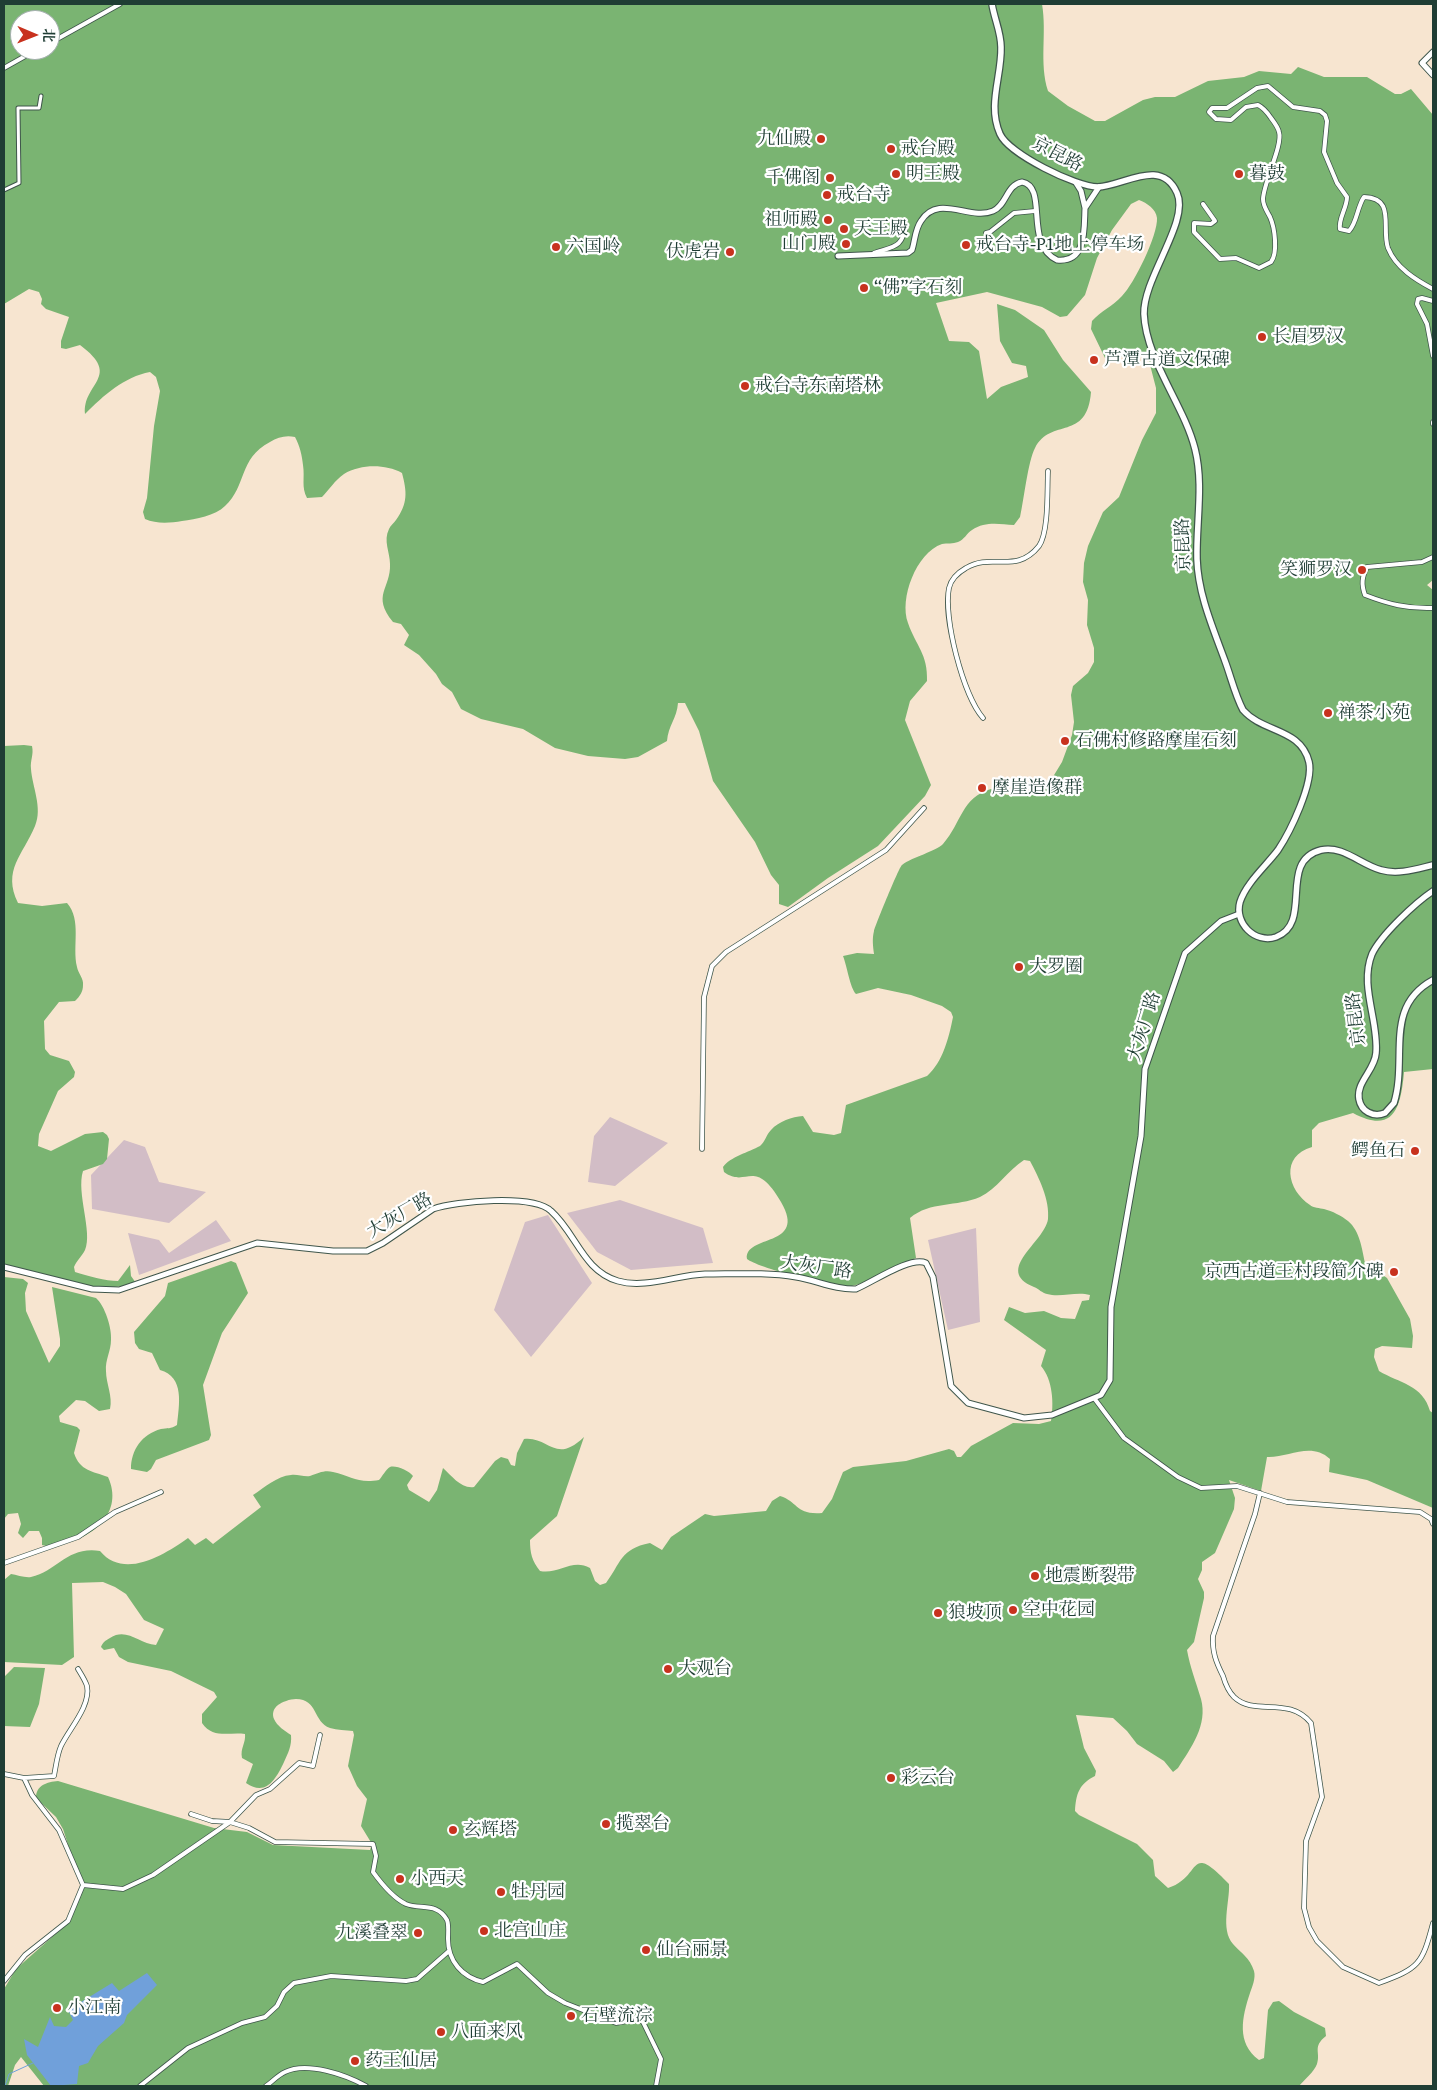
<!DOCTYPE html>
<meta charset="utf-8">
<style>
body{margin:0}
#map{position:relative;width:1437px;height:2090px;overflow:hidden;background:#f7e5d0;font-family:"Gentium Book Plus","Noto Serif SC",serif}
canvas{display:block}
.frame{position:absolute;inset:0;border:5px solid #1f3d34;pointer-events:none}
.north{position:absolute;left:10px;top:10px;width:50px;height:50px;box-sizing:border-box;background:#fff;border:1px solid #a5b1ae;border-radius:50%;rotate:91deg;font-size:14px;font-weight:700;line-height:20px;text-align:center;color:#1f3d34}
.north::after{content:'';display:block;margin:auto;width:18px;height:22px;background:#c8321e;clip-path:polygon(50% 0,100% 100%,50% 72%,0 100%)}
</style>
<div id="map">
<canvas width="1437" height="2090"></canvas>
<div class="frame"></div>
<div class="north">北</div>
</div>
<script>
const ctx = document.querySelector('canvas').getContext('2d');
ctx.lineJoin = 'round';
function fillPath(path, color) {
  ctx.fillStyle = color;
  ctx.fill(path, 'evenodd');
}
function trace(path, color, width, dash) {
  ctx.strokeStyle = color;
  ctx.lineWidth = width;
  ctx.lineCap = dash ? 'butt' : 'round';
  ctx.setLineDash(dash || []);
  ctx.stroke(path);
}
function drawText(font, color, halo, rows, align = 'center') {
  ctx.font = font + ' "Gentium Book Plus","Noto Serif SC",serif';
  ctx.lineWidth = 4.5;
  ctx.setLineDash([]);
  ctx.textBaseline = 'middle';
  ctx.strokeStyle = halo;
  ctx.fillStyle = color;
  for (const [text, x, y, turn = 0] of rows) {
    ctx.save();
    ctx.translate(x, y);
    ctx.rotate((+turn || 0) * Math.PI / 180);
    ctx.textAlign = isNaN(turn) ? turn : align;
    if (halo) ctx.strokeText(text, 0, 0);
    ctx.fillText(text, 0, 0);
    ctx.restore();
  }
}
fillPath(new Path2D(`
 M 610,1117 L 668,1143 L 615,1186 L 588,1182 L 594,1136 Z
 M 124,1140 L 145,1147 L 159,1182 L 206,1192 L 169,1223 L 92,1209 L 91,1175 Z
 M 620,1200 L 703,1228 L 713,1263 L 631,1270 L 597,1252 L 567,1213 Z
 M 548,1215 L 592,1283 L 531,1357 L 494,1310 L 525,1222 Z
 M 216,1220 L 231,1241 L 139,1275 L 128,1233 L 159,1240 L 169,1253 Z
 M 976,1228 L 980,1322 L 948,1330 L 928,1240 Z`), '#d2bdc6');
fillPath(new Path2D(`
 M 4,4 L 1042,4 C 1047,33 1039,63 1048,91 L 1068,106 L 1095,121 L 1105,121 L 1143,100 L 1155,97 L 1175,97 L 1208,81 L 1244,77 L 1259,71 L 1291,74 L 1298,67 L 1324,77 L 1367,77 L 1395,94 L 1401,94 L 1411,89 L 1433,115 L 1433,580 L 1427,585 L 1433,590 L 1433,1069 L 1404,1072 C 1401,1107 1394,1135 1353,1113 L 1319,1123 L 1312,1130 L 1312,1147 C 1280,1156 1287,1190 1310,1205 C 1313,1208 1320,1208 1324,1209 C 1332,1211 1342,1216 1348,1221 C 1360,1231 1362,1249 1365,1263 L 1387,1278 L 1410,1319 L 1413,1336 L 1412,1348 L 1382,1346 L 1375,1349 L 1374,1357 L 1379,1371 C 1399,1383 1423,1385 1430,1411 L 1433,1413 L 1433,1508 L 1367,1480 L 1329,1472 L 1330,1459 C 1311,1441 1288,1458 1267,1457 L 1261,1491 L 1229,1480 L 1235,1498 L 1234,1509 L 1215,1553 L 1202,1562 L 1202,1570 L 1198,1579 L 1204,1592 L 1204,1598 L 1194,1642 L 1187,1650 C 1190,1667 1196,1682 1201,1699 C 1208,1725 1191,1748 1178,1768 L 1173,1772 L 1164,1761 L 1137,1744 L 1127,1731 L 1113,1718 L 1076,1715 L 1084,1748 L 1096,1771 L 1095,1776 C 1079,1784 1076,1794 1075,1811 L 1079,1815 L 1137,1844 L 1153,1860 L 1155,1876 L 1168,1888 C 1203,1877 1187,1840 1229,1884 C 1230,1902 1220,1929 1233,1944 C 1241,1953 1250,1958 1254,1971 C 1256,1978 1252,1987 1250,1993 C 1242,2017 1236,2043 1259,2060 L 1264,2058 L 1268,2010 L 1273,2002 L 1279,2001 L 1294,2012 L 1325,2028 L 1326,2036 C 1312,2047 1321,2052 1317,2064 C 1314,2072 1304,2080 1299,2086 L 44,2086 L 21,2057 L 15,2065 L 8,2086 L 4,2086 L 4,1989 L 16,1969 L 70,1921 L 81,1885 L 63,1829 L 56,1817 L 36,1798 C 36,1785 47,1782 58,1781 L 214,1828 L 247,1832 L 273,1845 L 370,1850 L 372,1844 L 361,1826 L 367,1799 L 357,1786 L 348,1766 L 354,1735 L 353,1731 C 346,1730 337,1730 330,1728 C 313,1722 318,1699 296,1699 C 290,1699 282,1702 278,1705 C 273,1709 272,1714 274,1719 C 277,1726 285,1731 291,1735 C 292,1746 288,1753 284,1762 C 276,1779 266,1797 246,1783 L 253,1764 L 242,1758 C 240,1748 246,1743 245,1734 C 228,1732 213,1739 202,1723 L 202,1714 L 217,1697 L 214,1692 L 171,1671 L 128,1662 L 119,1657 L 114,1648 L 104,1650 L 101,1647 C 103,1642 105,1641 110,1638 C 127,1627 139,1644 156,1645 L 164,1629 L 144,1620 L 126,1594 L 115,1587 L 103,1582 L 72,1583 L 74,1657 L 62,1665 L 4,1662 L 4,1580 L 11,1574 C 17,1575 25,1578 31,1577 C 58,1571 67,1546 100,1551 C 124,1580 164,1555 188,1538 L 195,1545 L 206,1538 L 213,1544 L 261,1507 L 253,1495 C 264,1488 277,1476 291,1475 C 297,1474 304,1477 310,1476 C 319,1473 324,1470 333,1472 C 351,1476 358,1484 379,1480 C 382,1477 386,1469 390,1467 C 396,1465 409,1471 413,1476 L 407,1485 L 409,1490 L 429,1502 L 437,1490 L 443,1468 C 452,1476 461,1489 474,1487 L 495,1461 L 501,1457 L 508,1459 L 511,1465 L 515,1466 L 517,1453 L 524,1439 C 549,1436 555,1465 584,1437 L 557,1516 L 530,1540 C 530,1553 532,1561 540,1571 C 558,1575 572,1558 590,1568 L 595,1581 L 600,1585 L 606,1583 C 621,1563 620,1549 650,1543 L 662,1550 L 671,1537 L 705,1514 L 714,1516 L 766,1511 L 772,1501 L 780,1496 C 799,1502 795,1515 822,1513 L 832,1499 L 843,1472 L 853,1467 L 906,1461 L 949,1449 L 954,1451 L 957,1457 L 961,1457 L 971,1446 L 1013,1423 L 1039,1424 L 1051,1421 C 1054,1404 1053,1380 1041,1366 L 1046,1350 L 1004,1320 L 1009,1307 L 1025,1313 L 1044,1311 L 1061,1318 L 1075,1319 L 1082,1301 L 1089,1300 L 1090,1295 C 1076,1291 1061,1298 1047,1294 C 1042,1293 1039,1289 1034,1287 C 993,1270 1045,1242 1048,1219 C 1050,1200 1039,1178 1030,1161 L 1024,1160 C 1008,1170 997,1189 980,1197 C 957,1207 930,1201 910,1218 L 916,1258 C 895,1267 873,1281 852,1286 C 839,1289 758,1268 747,1259 C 744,1234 808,1248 781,1202 C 754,1156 747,1189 724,1172 L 723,1167 C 730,1157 749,1152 760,1146 C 765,1142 766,1135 771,1130 C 779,1121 792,1117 803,1116 L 813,1132 L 834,1135 L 841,1133 L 846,1105 L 927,1076 C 943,1062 949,1037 953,1017 L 951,1012 L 942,1006 L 911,995 L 878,988 L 856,994 C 850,988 847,966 843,956 L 857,953 L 874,954 C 873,946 872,939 874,931 C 876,924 899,867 902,865 C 912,857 937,851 943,844 C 962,822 961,798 991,789 L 1007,795 L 1026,794 L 1048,785 L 1062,762 L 1072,735 L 1074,722 L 1071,695 L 1073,686 L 1088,673 L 1094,662 L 1094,648 L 1087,625 L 1088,600 L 1083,582 L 1084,563 L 1088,546 L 1103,512 L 1119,497 L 1142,440 L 1156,413 L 1156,388 L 1149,361 L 1141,355 L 1105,358 L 1091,329 L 1092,321 C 1101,311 1113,306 1122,296 C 1134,284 1158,235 1157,218 C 1156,209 1147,203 1139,200 L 1131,204 L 1112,230 L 1097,258 L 1085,295 L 1067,316 L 1060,317 L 1042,307 L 987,292 L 936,303 L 949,341 L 969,342 L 979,351 L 987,399 L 1001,387 L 1028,377 L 1026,366 L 1012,363 L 1000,341 L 997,304 L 1015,310 L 1044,330 L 1063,360 L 1091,392 C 1087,442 1051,417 1035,448 C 1028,461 1024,499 1020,517 L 1014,525 C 999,524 985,521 972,530 C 967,533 964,540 958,542 C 953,544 947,543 942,544 C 916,553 899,599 908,623 C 916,646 928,654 927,681 L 910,701 L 905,720 L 931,785 L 925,796 L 878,846 L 828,878 L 788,907 L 779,904 L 779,885 L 771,875 L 755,842 L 713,781 L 699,731 L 685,703 L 678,703 C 677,718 668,726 667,741 L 638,757 L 625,759 L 588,756 L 555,748 L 523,729 L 481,719 L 461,709 L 452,692 L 442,684 L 436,674 L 419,655 L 404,645 L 409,635 L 401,624 L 393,622 C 371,595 391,589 390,564 C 390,552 383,541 389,529 C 390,526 394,523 396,520 C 408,503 407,492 402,473 C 385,464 361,464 344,474 C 335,480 329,490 322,497 L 307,498 C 301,487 305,478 303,465 C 302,456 300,446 295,437 C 286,435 278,437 270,442 C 238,459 247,486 225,506 C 215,516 196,519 182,521 C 170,523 156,524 145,519 L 143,512 L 147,498 L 154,426 L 160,391 L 156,377 L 150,372 C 124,377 104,395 85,414 C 82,383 123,377 80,345 L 66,349 L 61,348 L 61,341 L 69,317 L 46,309 L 41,304 L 42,299 L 39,292 L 29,289 L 4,304 ZM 20,20 L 50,20 L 50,50 L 20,50 Z
 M 24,745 L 32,746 C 34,755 30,760 31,769 C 32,786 43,808 35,826 C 23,855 2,870 18,903 L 42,906 L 67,903 C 82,920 72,946 77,967 C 78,973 84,979 83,985 C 83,992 80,996 75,1001 L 59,1002 L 44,1021 L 45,1049 L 50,1055 L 69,1061 L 75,1072 L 74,1077 L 58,1091 L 39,1134 L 38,1146 L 51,1151 L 85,1134 L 103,1132 L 107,1135 L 109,1139 L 107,1159 L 103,1164 L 83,1171 C 76,1193 93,1232 85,1250 C 82,1256 77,1260 74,1267 L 75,1272 C 87,1276 106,1281 118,1281 L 130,1265 L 131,1276 L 136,1283 C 91,1297 48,1273 4,1265 L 4,746 Z
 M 231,1261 L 236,1263 L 248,1293 L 222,1333 L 203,1385 L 211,1435 L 209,1440 L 156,1460 L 151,1469 L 147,1472 L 131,1469 C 131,1450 142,1434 161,1429 C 167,1428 171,1429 177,1425 C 179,1405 185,1377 160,1370 L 152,1353 L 139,1349 L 135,1343 L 134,1332 L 165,1296 L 168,1283 Z
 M 4,1277 L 23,1279 L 28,1283 L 25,1293 L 26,1311 L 49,1363 L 60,1346 L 60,1339 L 52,1287 L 96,1298 C 105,1306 112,1328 111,1340 C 111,1351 105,1360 106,1371 C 106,1384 113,1396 110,1409 L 99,1411 L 85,1401 L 76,1400 L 59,1416 L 60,1422 L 77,1427 L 80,1430 L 74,1453 C 80,1471 92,1471 108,1477 C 124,1512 94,1538 61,1544 C 54,1545 49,1547 42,1545 L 42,1538 L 39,1531 L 29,1531 L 23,1538 L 18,1533 L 21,1524 L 18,1513 L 8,1514 L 4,1519 Z
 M 14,1667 L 45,1668 L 39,1704 L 30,1727 L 4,1726 L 4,1677 Z`), '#7ab472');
fillPath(new Path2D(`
 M 147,1973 L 157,1985 L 127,2015 L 124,2023 L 98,2046 L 88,2063 L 79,2066 L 77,2084 L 51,2086 L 27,2055 L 24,2039 L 38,2047 L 50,2017 L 54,2026 L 66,2027 L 73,2020 L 68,2010 L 112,1983 L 119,1991 Z`), '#70a0da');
trace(new Path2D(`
 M 5,2086 L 9,2074 L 33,2063`), '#70a0da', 1);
const pedestrian = new Path2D(`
 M 4,190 L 19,183 L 18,108 L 39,108 L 41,96`);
const minor = new Path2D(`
 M 50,43 L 120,4
 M 4,68 L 36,50
 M 1203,204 L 1215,221 L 1211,224 L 1194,223 L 1194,232 L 1220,259 L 1236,258 L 1259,268 L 1271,262 C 1278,253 1275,228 1270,217 C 1267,211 1263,206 1263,199 C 1264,181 1283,145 1279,132 C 1278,127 1274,122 1271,118 C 1267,112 1264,108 1258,105 L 1246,107 L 1231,120 L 1216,119 L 1209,112 L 1212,108 L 1227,108 L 1257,88 L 1268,86 L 1293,107 L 1320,111 L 1325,115 L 1327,121 L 1324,152 L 1337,183 L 1347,197 C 1347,208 1338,219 1340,229 L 1349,231 C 1357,223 1357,207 1364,197 C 1396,198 1381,227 1388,248 C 1396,268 1416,280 1433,289
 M 986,233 L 990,232 L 1014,213 L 1035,211
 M 874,253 C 895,246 902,248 906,225
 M 1433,301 L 1422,298 L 1418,299 L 1417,304 L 1427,324 L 1433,356
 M 1433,422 L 1433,424
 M 1433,557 L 1422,562 L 1367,567 C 1362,577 1361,584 1365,595 C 1388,604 1408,609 1433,608
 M 983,718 C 963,695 943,617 949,588 C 951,579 959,572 966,568 C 992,552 1016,575 1039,546 C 1049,532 1047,489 1048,471
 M 702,1149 L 704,997 L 712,966 L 726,952 L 886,850 L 924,808
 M 1094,1398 L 1124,1438 L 1178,1477 L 1201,1488 L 1237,1486 L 1287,1502 L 1420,1512 L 1431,1519 L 1433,1524
 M 1260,1493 L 1255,1514 L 1213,1636 C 1212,1652 1216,1662 1223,1676 C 1225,1683 1229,1692 1234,1697 C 1255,1717 1288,1695 1311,1723 L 1322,1797 L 1306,1841 L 1304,1908 L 1309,1927 L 1317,1941 L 1343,1967 L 1379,1983 C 1419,1968 1422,1965 1433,1923
 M 4,1563 L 78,1537 L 115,1512 L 161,1492
 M 4,1774 L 24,1778 L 54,1776 C 56,1766 57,1755 61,1746 C 69,1729 91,1706 87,1686 C 85,1680 81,1674 78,1669
 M 24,1778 L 32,1795 L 59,1830 L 83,1885
 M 191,1814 L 212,1821 L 230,1822 L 249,1828 L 275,1842 L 373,1844 L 376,1856 L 373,1872 C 381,1883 393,1898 406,1904 C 421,1910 437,1902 447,1920 C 449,1925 448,1933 448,1939 C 448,1961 462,1977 483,1982 L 517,1964 L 548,1993 L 565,2003 L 616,2023 L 638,2019 L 643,2022 L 661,2059 L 656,2086
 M 4,1981 L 25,1955 L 68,1921 L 83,1885 L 123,1889 L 153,1875 L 230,1822 L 256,1795 L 270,1789 L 299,1763 L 313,1766 L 320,1735
 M 140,2086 L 188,2048 L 242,2023 L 265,2017 L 277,2006 L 284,1992 L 294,1983 L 331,1976 L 406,1981 L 417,1979 L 449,1951
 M 266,2086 C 272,2082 278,2075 285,2072 C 307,2061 346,2075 366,2086`);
const tertiary = new Path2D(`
 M 1433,52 L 1422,63 L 1433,75
 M 1076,183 L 1081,191 L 1085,208 L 1099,187
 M 838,256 L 908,253 L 912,250 C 915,241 915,229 921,221 C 938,193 970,221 993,211 C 1007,205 1006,185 1022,182 C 1049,187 1023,244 1057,260 C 1087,263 1084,229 1085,208
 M 4,1267 L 92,1289 L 119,1290 L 257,1243 L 333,1251 L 367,1251 L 383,1243 L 433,1209 C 456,1201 533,1194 551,1211 C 576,1233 583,1271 618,1281 C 645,1289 677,1275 705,1274 C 735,1274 767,1272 796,1277 C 816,1280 835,1290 856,1289 C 873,1282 910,1256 926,1263 L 933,1277 L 951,1386 L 968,1403 L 1024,1418 L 1052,1415 L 1101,1395 L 1110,1380 L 1111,1307 L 1141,1136 L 1145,1069 L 1185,953 L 1221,921 L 1239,914`);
const secondary = new Path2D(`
 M 992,4 C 994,18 1001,32 1001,47 C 1002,76 987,105 1000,134 C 1009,154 1076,187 1098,187 C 1124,186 1161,157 1177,193 C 1190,221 1143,278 1144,314 C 1146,360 1184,405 1195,449 C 1204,484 1196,524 1197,559 C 1198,594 1213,628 1225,661 C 1231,677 1235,695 1243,710 C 1263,733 1301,728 1309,762 C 1314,783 1290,832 1278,850 C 1266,866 1246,883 1240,902 C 1234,923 1255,944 1276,937 C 1314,923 1277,861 1321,850 C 1343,845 1361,865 1381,870 C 1398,875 1416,869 1433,865
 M 1433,891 C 1415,903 1381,935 1372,954 C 1359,986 1379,1021 1376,1053 C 1375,1070 1356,1082 1359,1099 C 1361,1111 1373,1118 1385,1113 L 1394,1103 C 1408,1058 1383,1007 1433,980`);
trace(pedestrian, '#3f564b', 5);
trace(minor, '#3f564b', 5.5);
trace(tertiary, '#3f564b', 7);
trace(secondary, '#3f564b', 8);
trace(pedestrian, '#fff', 3);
trace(minor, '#fff', 4);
trace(tertiary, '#fff', 5);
trace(secondary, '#fff', 5.5);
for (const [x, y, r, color] of [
 [821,139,5,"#c8321e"],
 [891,149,5,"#c8321e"],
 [896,174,5,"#c8321e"],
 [1239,174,5,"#c8321e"],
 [830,178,5,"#c8321e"],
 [827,195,5,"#c8321e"],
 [828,220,5,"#c8321e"],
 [844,229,5,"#c8321e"],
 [846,244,5,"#c8321e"],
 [966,245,5,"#c8321e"],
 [556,247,5,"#c8321e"],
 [730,252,5,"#c8321e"],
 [864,288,5,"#c8321e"],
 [1262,337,5,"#c8321e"],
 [1094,360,5,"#c8321e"],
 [745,386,5,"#c8321e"],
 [1362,570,5,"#c8321e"],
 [1328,713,5,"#c8321e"],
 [1065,741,5,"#c8321e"],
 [982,788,5,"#c8321e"],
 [1019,967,5,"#c8321e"],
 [1415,1151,5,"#c8321e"],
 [1394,1272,5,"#c8321e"],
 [1035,1576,5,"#c8321e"],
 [1013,1610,5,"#c8321e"],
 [938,1613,5,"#c8321e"],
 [668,1669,5,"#c8321e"],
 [891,1778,5,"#c8321e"],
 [606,1824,5,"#c8321e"],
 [453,1830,5,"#c8321e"],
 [400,1879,5,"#c8321e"],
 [501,1892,5,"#c8321e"],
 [484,1931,5,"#c8321e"],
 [418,1933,5,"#c8321e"],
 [646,1950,5,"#c8321e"],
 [57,2008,5,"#c8321e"],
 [571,2016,5,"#c8321e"],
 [441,2032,5,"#c8321e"],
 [355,2061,5,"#c8321e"]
]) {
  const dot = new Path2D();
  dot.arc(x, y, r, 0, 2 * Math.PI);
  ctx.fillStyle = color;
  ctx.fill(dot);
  trace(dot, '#fff', 2);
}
drawText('18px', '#1f3d34', '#fff', [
 ["九仙殿",811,139,"right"],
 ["戒台殿",901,149],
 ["明王殿",906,174],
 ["暮鼓",1249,174],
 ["千佛阁",820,178,"right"],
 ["戒台寺",837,195],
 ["祖师殿",818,220,"right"],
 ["天王殿",854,229],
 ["山门殿",836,244,"right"],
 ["戒台寺-P1地上停车场",976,245],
 ["六国岭",566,247],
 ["伏虎岩",720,252,"right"],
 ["“佛”字石刻",874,288],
 ["长眉罗汉",1272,337],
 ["芦潭古道文保碑",1104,360],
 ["戒台寺东南塔林",755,386],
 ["笑狮罗汉",1352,570,"right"],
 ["禅茶小苑",1338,713],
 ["石佛村修路摩崖石刻",1075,741],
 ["摩崖造像群",992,788],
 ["大罗圈",1029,967],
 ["鳄鱼石",1405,1151,"right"],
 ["京西古道王村段简介碑",1384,1272,"right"],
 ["地震断裂带",1045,1576],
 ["空中花园",1023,1610],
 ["狼坡顶",948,1613],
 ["大观台",678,1669],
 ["彩云台",901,1778],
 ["揽翠台",616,1824],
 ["玄辉塔",463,1830],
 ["小西天",410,1879],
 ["牡丹园",511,1892],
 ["北宫山庄",494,1931],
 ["九溪叠翠",408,1933,"right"],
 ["仙台丽景",656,1950],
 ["小江南",67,2008],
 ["石壁流淙",581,2016],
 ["八面来风",451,2032],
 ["药王仙居",365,2061]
], 'left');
drawText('18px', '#1f3d34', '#fff', [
 ["京昆路",1057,155,27],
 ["京昆路",1184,545,-92],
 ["京昆路",1357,1019,-97],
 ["大灰厂路",1145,1027,-73],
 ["大灰厂路",400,1216,-30],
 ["大灰厂路",816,1268,8]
]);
</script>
